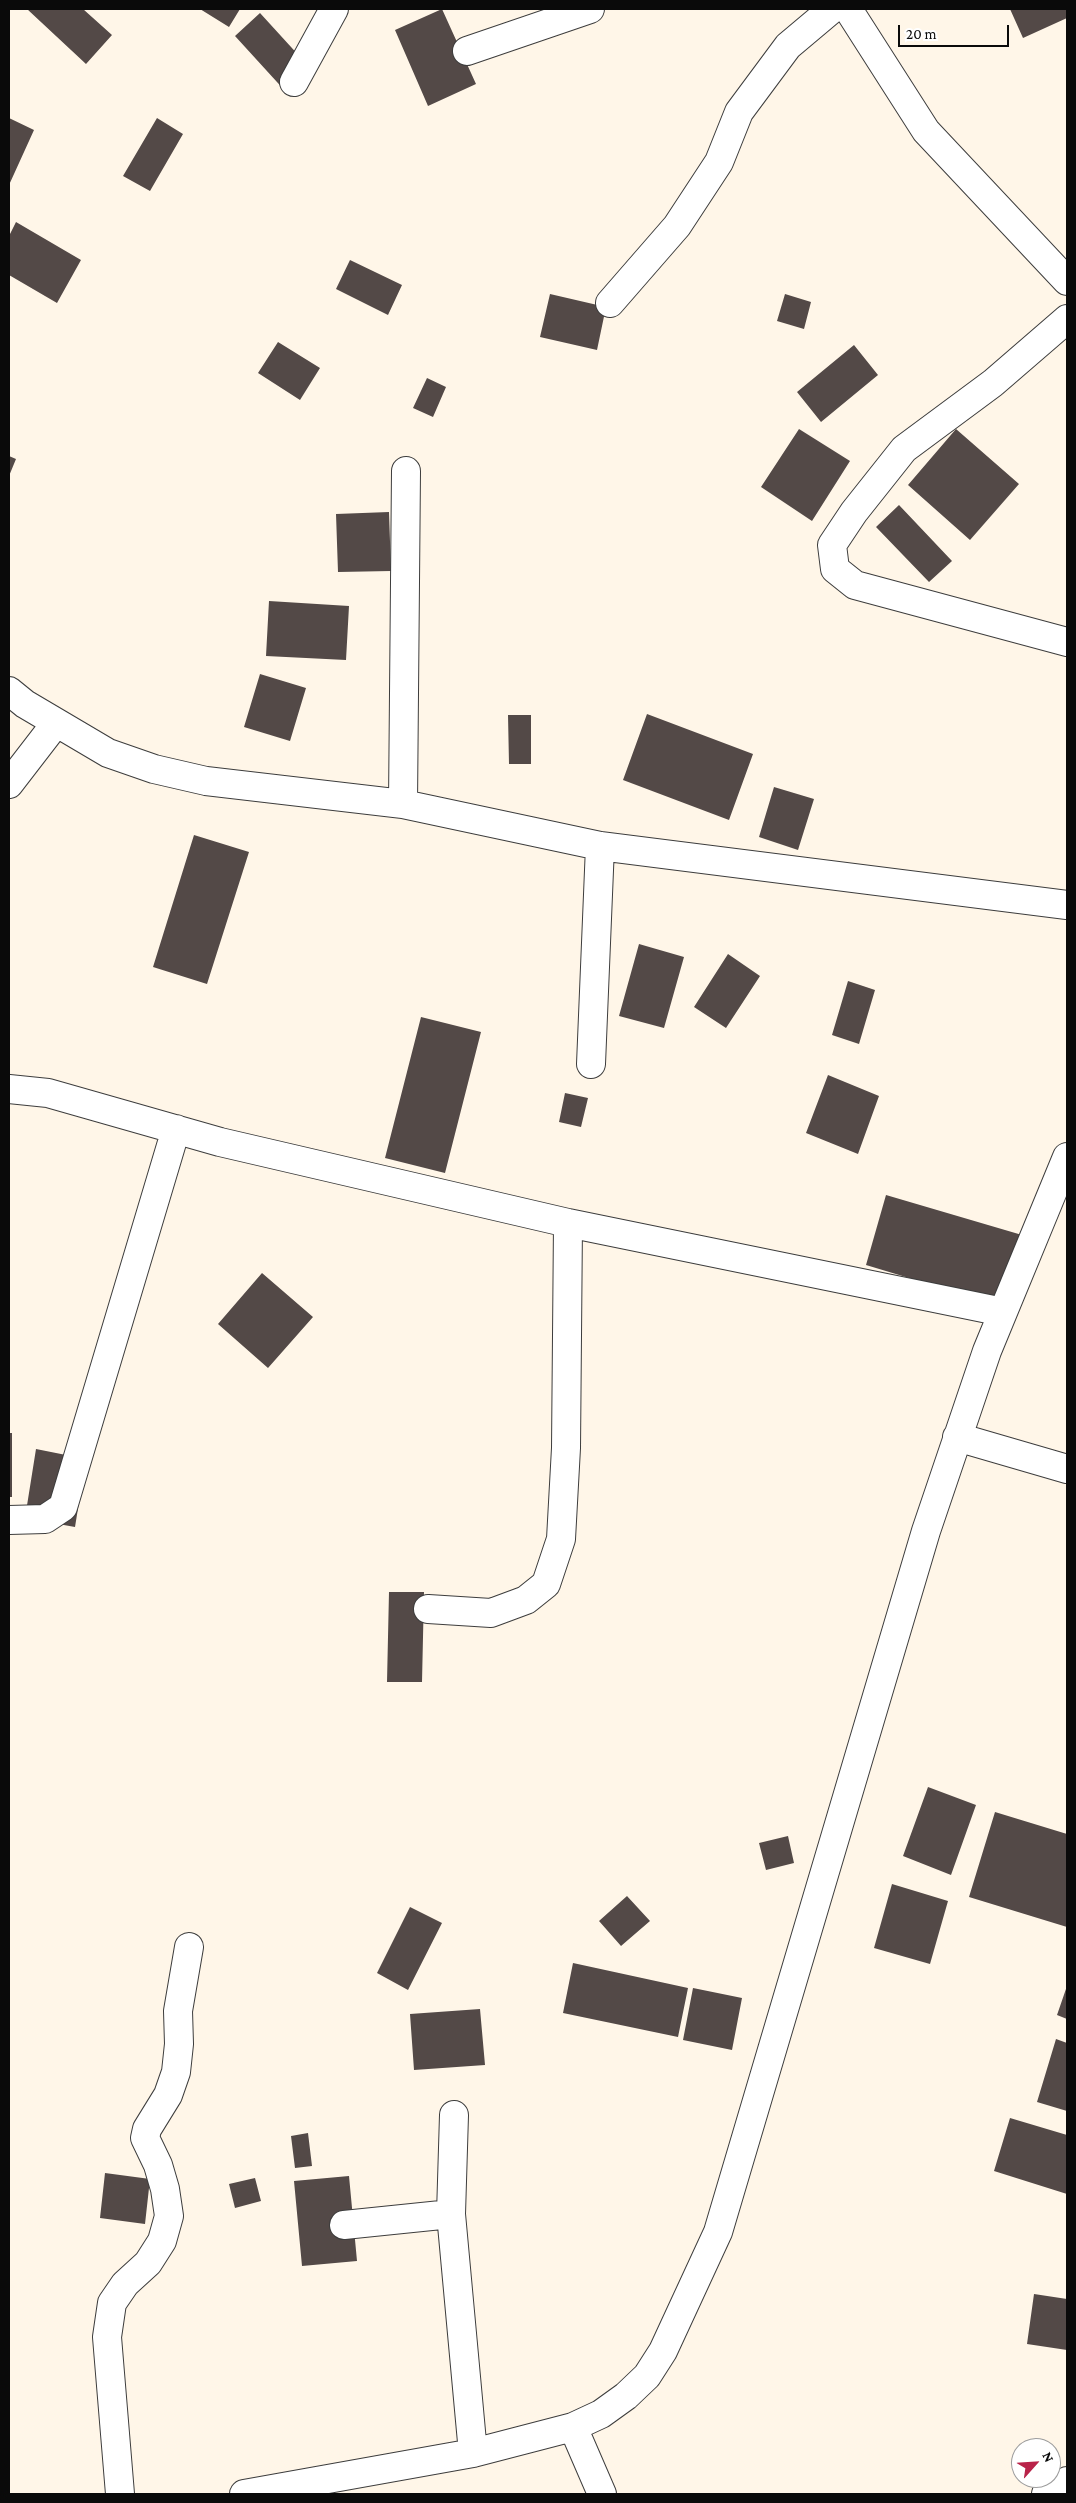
<!DOCTYPE html>
<style>
body{margin:0}
#map{position:relative;width:1076px;height:2503px;overflow:hidden;background:#fff6e8;font-family:"Crimson Pro",serif}
canvas{display:block}
.frame{position:absolute;inset:0;border:10px solid #0a0a0a;pointer-events:none}
.north{position:absolute;left:1011px;top:2438px;width:50px;height:50px;box-sizing:border-box;background:#fff;border:1px solid #9d9d9d;border-radius:50%;rotate:64deg;font-size:14px;font-weight:700;line-height:20px;text-align:center;color:#0a0a0a}
.north::after{content:'';display:block;margin:auto;width:18px;height:22px;background:#b92349;clip-path:polygon(50% 0,100% 100%,50% 72%,0 100%)}
.scale{position:absolute;left:898px;top:25px;width:111px;height:22px;box-sizing:border-box;border:2px solid #0a0a0a;border-top:0;padding-left:6px;font-size:15px;line-height:18px;white-space:nowrap;color:#0a0a0a;-webkit-text-stroke:4px #fff;paint-order:stroke}
</style>
<div id="map">
<canvas width="1076" height="2503"></canvas>
<div class="frame"></div>
<div class="north">N</div>
<div class="scale">20 m</div>
</div>
<script>
const ctx = document.querySelector('canvas').getContext('2d');
ctx.lineJoin = 'round';
function fillPath(path, color) {
  ctx.fillStyle = color;
  ctx.fill(path, 'evenodd');
}
function trace(path, color, width, dash) {
  ctx.strokeStyle = color;
  ctx.lineWidth = width;
  ctx.lineCap = dash ? 'butt' : 'round';
  ctx.setLineDash(dash || []);
  ctx.stroke(path);
}
fillPath(new Path2D(`
 M 27,9 L 83,9 L 112,35 L 86,64 Z
 M 200,9 L 240,9 L 229,27 Z
 M 442,9 L 476,84 L 428,106 L 395,30 Z
 M 1010,9 L 1067,9 L 1067,18 L 1023,38 Z
 M 260,13 L 312,70 L 287,93 L 235,36 Z
 M 9,118 L 34,130 L 9,185 Z
 M 157,118 L 183,134 L 150,191 L 123,176 Z
 M 16,222 L 81,260 L 57,303 L 9,275 L 9,236 Z
 M 350,260 L 402,285 L 388,315 L 336,289 Z
 M 550,294 L 606,307 L 597,350 L 540,337 Z
 M 785,294 L 811,302 L 804,329 L 777,321 Z
 M 278,342 L 320,368 L 300,400 L 258,373 Z
 M 854,345 L 878,375 L 821,422 L 797,392 Z
 M 427,378 L 446,387 L 433,417 L 413,408 Z
 M 799,429 L 850,461 L 812,521 L 761,487 Z
 M 956,429 L 1019,484 L 970,540 L 908,485 Z
 M 9,456 L 16,459 L 9,476 Z
 M 899,505 L 952,561 L 929,582 L 876,527 Z
 M 389,512 L 391,571 L 338,572 L 336,514 Z
 M 269,601 L 349,606 L 346,660 L 266,656 Z
 M 260,674 L 306,688 L 290,741 L 244,727 Z
 M 647,714 L 753,754 L 729,820 L 623,780 Z
 M 508,715 L 531,715 L 531,764 L 509,764 Z
 M 774,787 L 814,799 L 798,850 L 759,837 Z
 M 194,835 L 249,852 L 207,984 L 153,967 Z
 M 639,944 L 684,957 L 664,1028 L 619,1016 Z
 M 728,954 L 760,976 L 726,1028 L 694,1007 Z
 M 848,981 L 875,990 L 859,1044 L 832,1035 Z
 M 421,1017 L 481,1032 L 445,1173 L 385,1158 Z
 M 828,1075 L 879,1096 L 858,1154 L 806,1133 Z
 M 565,1093 L 588,1098 L 581,1127 L 559,1122 Z
 M 886,1195 L 1022,1235 L 1002,1306 L 866,1265 Z
 M 262,1273 L 313,1317 L 268,1368 L 218,1324 Z
 M 9,1433 L 12,1433 L 12,1497 L 9,1497 Z
 M 36,1449 L 86,1459 L 75,1527 L 25,1518 Z
 M 389,1592 L 424,1592 L 422,1682 L 387,1682 Z
 M 928,1787 L 976,1805 L 951,1875 L 903,1856 Z
 M 995,1812 L 1067,1834 L 1067,1927 L 969,1897 Z
 M 788,1836 L 794,1863 L 766,1870 L 759,1843 Z
 M 892,1884 L 948,1901 L 930,1964 L 874,1948 Z
 M 627,1896 L 650,1921 L 621,1946 L 599,1921 Z
 M 410,1907 L 442,1923 L 408,1990 L 377,1973 Z
 M 573,1963 L 688,1988 L 678,2037 L 563,2013 Z
 M 1067,1986 L 1067,2019 L 1057,2015 Z
 M 693,1988 L 742,1998 L 732,2050 L 683,2040 Z
 M 480,2009 L 485,2065 L 414,2070 L 410,2014 Z
 M 1056,2039 L 1067,2043 L 1067,2111 L 1037,2102 Z
 M 1010,2118 L 1067,2135 L 1067,2194 L 994,2171 Z
 M 308,2133 L 312,2166 L 295,2168 L 291,2136 Z
 M 105,2173 L 150,2179 L 145,2224 L 100,2218 Z
 M 349,2176 L 357,2261 L 302,2266 L 294,2181 Z
 M 255,2178 L 261,2201 L 235,2208 L 229,2184 Z
 M 1034,2294 L 1067,2299 L 1067,2350 L 1027,2344 Z`), '#534947');
const minor = new Path2D(`
 M 848,9 L 926,131 L 1067,281
 M 467,51 L 590,9
 M 294,82 L 334,9
 M 610,303 L 677,226 L 719,162 L 739,112 L 788,46 L 832,9
 M 1067,319 L 993,383 L 904,449 L 854,512 L 832,545 L 835,569 L 855,585 L 1067,642
 M 9,691 L 25,704 L 108,753 L 154,769 L 206,781 L 403,804 L 600,846 L 1067,905
 M 9,784 L 56,723
 M 403,804 L 406,471
 M 591,1064 L 600,846
 M 9,1089 L 48,1093 L 220,1142 L 568,1223 L 1003,1312
 M 957,1437 L 1067,1469
 M 9,1520 L 45,1519 L 63,1507 L 176,1129
 M 428,1609 L 491,1613 L 526,1600 L 546,1584 L 561,1539 L 566,1448 L 568,1223
 M 454,2115 L 451,2214 L 473,2453
 M 344,2225 L 451,2214
 M 573,2427 L 602,2494
 M 120,2494 L 107,2337 L 112,2303 L 125,2284 L 148,2263 L 162,2241 L 169,2216 L 165,2189 L 158,2165 L 145,2138 L 147,2129 L 168,2095 L 176,2072 L 179,2044 L 178,2011 L 189,1947
 M 244,2494 L 473,2453 L 573,2427 L 601,2414 L 626,2396 L 647,2376 L 663,2351 L 718,2232 L 926,1531 L 987,1351 L 1067,1157
 M 1046,2494 L 1067,2481`);
trace(minor, '#3d3d3d', 30);
trace(minor, '#fff', 28);
</script>
